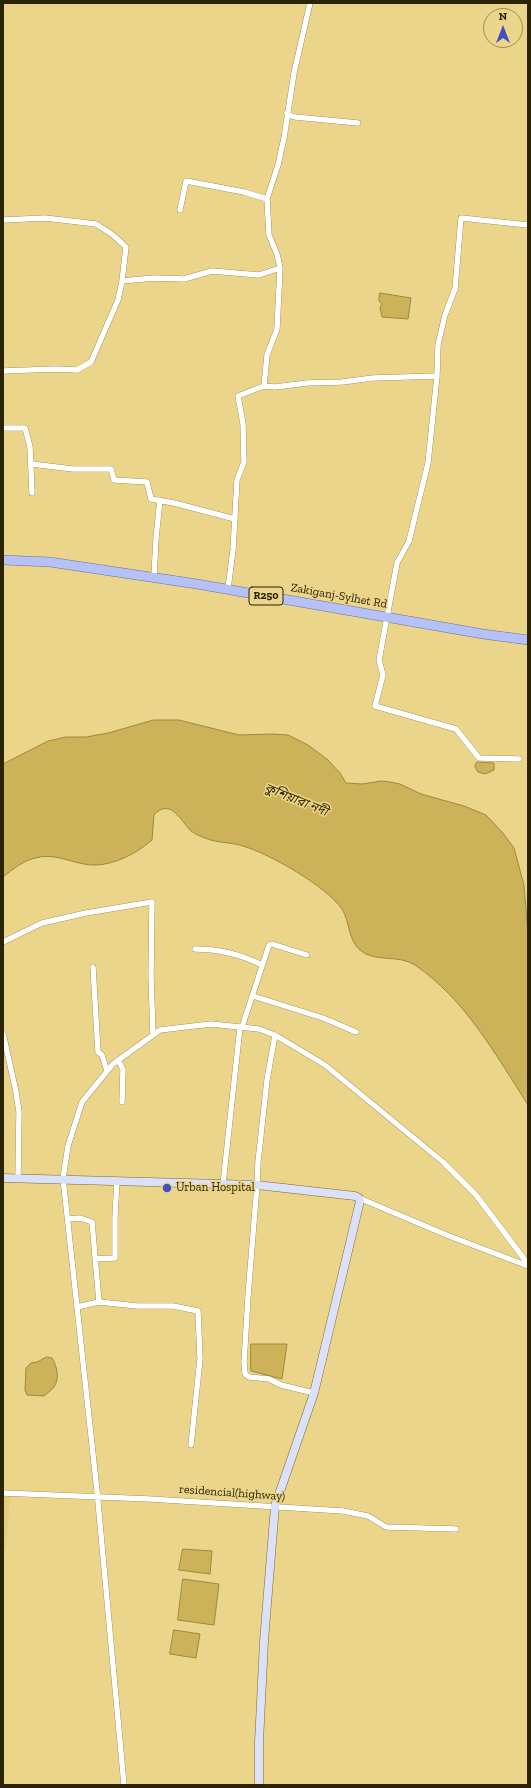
<!DOCTYPE html>
<meta charset="utf-8">
<style>
body{margin:0}
#map{position:relative;width:531px;height:1788px;overflow:hidden;background:#ebd58a;font-family:"Zilla Slab",serif}
canvas{display:block}
.frame{position:absolute;inset:0;border:4px solid #2c2304;pointer-events:none}
.north{position:absolute;left:483px;top:8px;width:40px;height:40px;box-sizing:border-box;background:#ebd58a;border:1px solid #9f8e54;border-radius:50%;rotate:0deg;font-size:11px;font-weight:700;line-height:16px;text-align:center;color:#2c2304}
.north::after{content:'';display:block;margin:auto;width:14px;height:18px;background:#434ec2;clip-path:polygon(50% 0,100% 100%,50% 72%,0 100%)}
</style>
<div id="map">
<canvas width="531" height="1788"></canvas>
<div class="frame"></div>
<div class="north">N</div>
</div>
<script>
const ctx = document.querySelector('canvas').getContext('2d');
ctx.lineJoin = 'round';
function fillPath(path, color) {
  ctx.fillStyle = color;
  ctx.fill(path, 'evenodd');
}
function trace(path, color, width, dash) {
  ctx.strokeStyle = color;
  ctx.lineWidth = width;
  ctx.lineCap = dash ? 'butt' : 'round';
  ctx.setLineDash(dash || []);
  ctx.stroke(path);
}
function drawText(font, color, halo, rows, align = 'center') {
  ctx.font = font + ' "Zilla Slab","Noto Sans Bengali",serif';
  ctx.lineWidth = 3;
  ctx.setLineDash([]);
  ctx.textBaseline = 'middle';
  ctx.strokeStyle = halo;
  ctx.fillStyle = color;
  for (const [text, x, y, turn = 0] of rows) {
    ctx.save();
    ctx.translate(x, y);
    ctx.rotate((+turn || 0) * Math.PI / 180);
    ctx.textAlign = isNaN(turn) ? turn : align;
    if (halo) ctx.strokeText(text, 0, 0);
    ctx.fillText(text, 0, 0);
    ctx.restore();
  }
}
fillPath(new Path2D(`
 M 3,1494 L 10,1495 L 6,1549 L 3,1549 Z`), '#e5cd79');
const water = new Path2D(`
 M 380,293 L 411,298 L 408,319 L 382,317 L 380,307 L 382,304 L 379,301 Z
 M 154,720 L 179,720 L 239,735 L 272,734 L 288,735 L 308,745 L 328,760 L 340,773 L 346,783 L 362,784 L 381,781 L 390,782 L 400,784 L 421,794 L 464,806 L 486,815 L 502,832 L 514,848 L 524,885 L 528,934 L 528,1105 C 496,1055 465,999 415,965 C 398,954 375,963 360,950 C 348,940 350,922 342,909 C 326,886 270,854 243,846 C 231,842 216,843 205,838 C 200,836 195,834 191,831 C 181,821 170,797 154,815 L 152,840 C 135,855 107,869 84,864 C 67,861 53,853 35,858 C 23,861 13,869 3,877 L 3,764 L 48,741 L 66,737 L 86,737 L 108,733 Z
 M 477,762 L 494,763 L 494,770 L 485,774 L 478,772 L 475,767 Z
 M 251,1344 L 287,1344 L 282,1379 L 251,1371 Z
 M 47,1357 L 52,1358 C 57,1366 60,1378 54,1387 C 52,1390 47,1393 44,1396 L 27,1395 L 25,1390 L 26,1368 L 31,1363 L 37,1362 Z
 M 183,1549 L 212,1551 L 210,1574 L 179,1570 Z
 M 183,1579 L 219,1584 L 214,1625 L 178,1620 Z
 M 174,1630 L 200,1634 L 196,1658 L 170,1654 Z`);
fillPath(water, '#ccb259');
trace(water, '#9c8740', 1);
const street = new Path2D(`
 M 287,113 L 289,115 L 295,117 L 358,123
 M 180,210 L 186,181 L 244,192 L 267,199
 M 3,220 L 45,218 L 96,224 L 113,235 L 126,247 L 122,281 L 154,278 L 184,279 L 212,271 L 259,275 L 280,268
 M 3,371 L 55,369 L 77,370 L 91,362 L 118,300 L 122,281
 M 264,386 L 267,355 L 277,329 L 280,268 L 277,254 L 269,235 L 267,199 L 278,165 L 284,138 L 294,73 L 310,3
 M 3,428 L 25,428 L 30,447 L 32,493
 M 31,464 L 73,469 L 111,469 L 114,480 L 147,482 L 151,499 L 174,503 L 235,519
 M 154,577 L 156,538 L 160,500
 M 228,589 L 233,550 L 237,480 L 244,462 L 243,424 L 238,396 L 264,386 L 275,387 L 307,383 L 342,382 L 373,378 L 437,376
 M 519,759 L 479,758 L 456,729 L 375,706 L 383,675 L 379,660 L 397,563 L 409,541 L 428,463 L 437,376 L 438,345 L 445,315 L 455,289 L 461,218 L 528,225
 M 3,942 L 42,923 L 86,913 L 152,902 L 151,976 L 153,1035
 M 195,949 C 220,949 240,954 262,965
 M 93,967 L 98,1052 L 102,1055 L 107,1071
 M 253,996 L 323,1018 L 356,1032
 M 242,1027 L 269,945 L 272,944 L 307,955
 M 3,1033 L 16,1092 L 19,1112 L 18,1178
 M 275,1035 L 267,1080 L 258,1162 L 257,1185 L 248,1296 L 244,1363 L 245,1374 L 249,1377 L 269,1379 L 281,1385 L 314,1393
 M 118,1060 L 123,1069 L 122,1102
 M 223,1184 L 240,1027
 M 359,1198 L 449,1236 L 528,1266
 M 68,1219 L 80,1218 L 92,1222 L 99,1302 L 77,1307
 M 95,1259 L 115,1258 L 115,1217 L 117,1180
 M 99,1302 L 137,1306 L 173,1306 L 198,1311 L 200,1359 L 191,1445
 M 3,1493 L 150,1499 L 343,1511 L 368,1516 L 386,1527 L 456,1529
 M 124,1785 L 97,1491 L 63,1178 L 68,1146 L 82,1102 L 113,1064 L 160,1030 L 211,1024 L 259,1029 L 275,1035 L 325,1065 L 443,1162 L 476,1195 L 528,1264`);
const secondary = new Path2D(`
 M 3,1178 L 257,1185 L 355,1196 L 359,1198 L 360,1201 L 314,1393 L 275,1506 L 264,1641 L 259,1742 L 259,1785`);
const primary = new Path2D(`
 M 3,560 L 50,562 L 197,584 L 483,634 L 528,640`);
trace(street, '#7f6a1c', 6);
trace(secondary, '#7f6a1c', 9);
trace(primary, '#66709f', 10);
trace(street, '#fff', 5.5);
trace(secondary, '#dbe0fb', 8);
trace(primary, '#b6c2f7', 9);
for (const [x, y, r, color] of [
 [167,1188,5,"#434ec2"]
]) {
  const dot = new Path2D();
  dot.arc(x, y, r, 0, 2 * Math.PI);
  ctx.fillStyle = color;
  ctx.fill(dot);
  trace(dot, '#ebd58a', 1.5);
}
for (const [x, y, w] of [
 [266,596,34]
]) {
  const box = new Path2D();
  box.roundRect(x - w / 2, y - 9, w, 18, 3);
  ctx.fillStyle = '#ebd58a';
  ctx.fill(box);
  trace(box, '#2c2304', 1);
}
drawText('bold 11px', '#2c2304', null, [
 ["R250",266,596]
]);
drawText('12px', '#2c2304', '#ebd58a', [
 ["Zakiganj-Sylhet Rd",339,596,10],
 ["residencial(highway)",232,1493,4]
]);
drawText('12px', '#2c2304', '#ebd58a', [
 ["Urban Hospital",176,1188]
], 'left');
drawText('italic 13px', '#352a02', '#ebd58a', [
 ["কুশিয়ারা নদী",296,800,22]
]);
</script>
